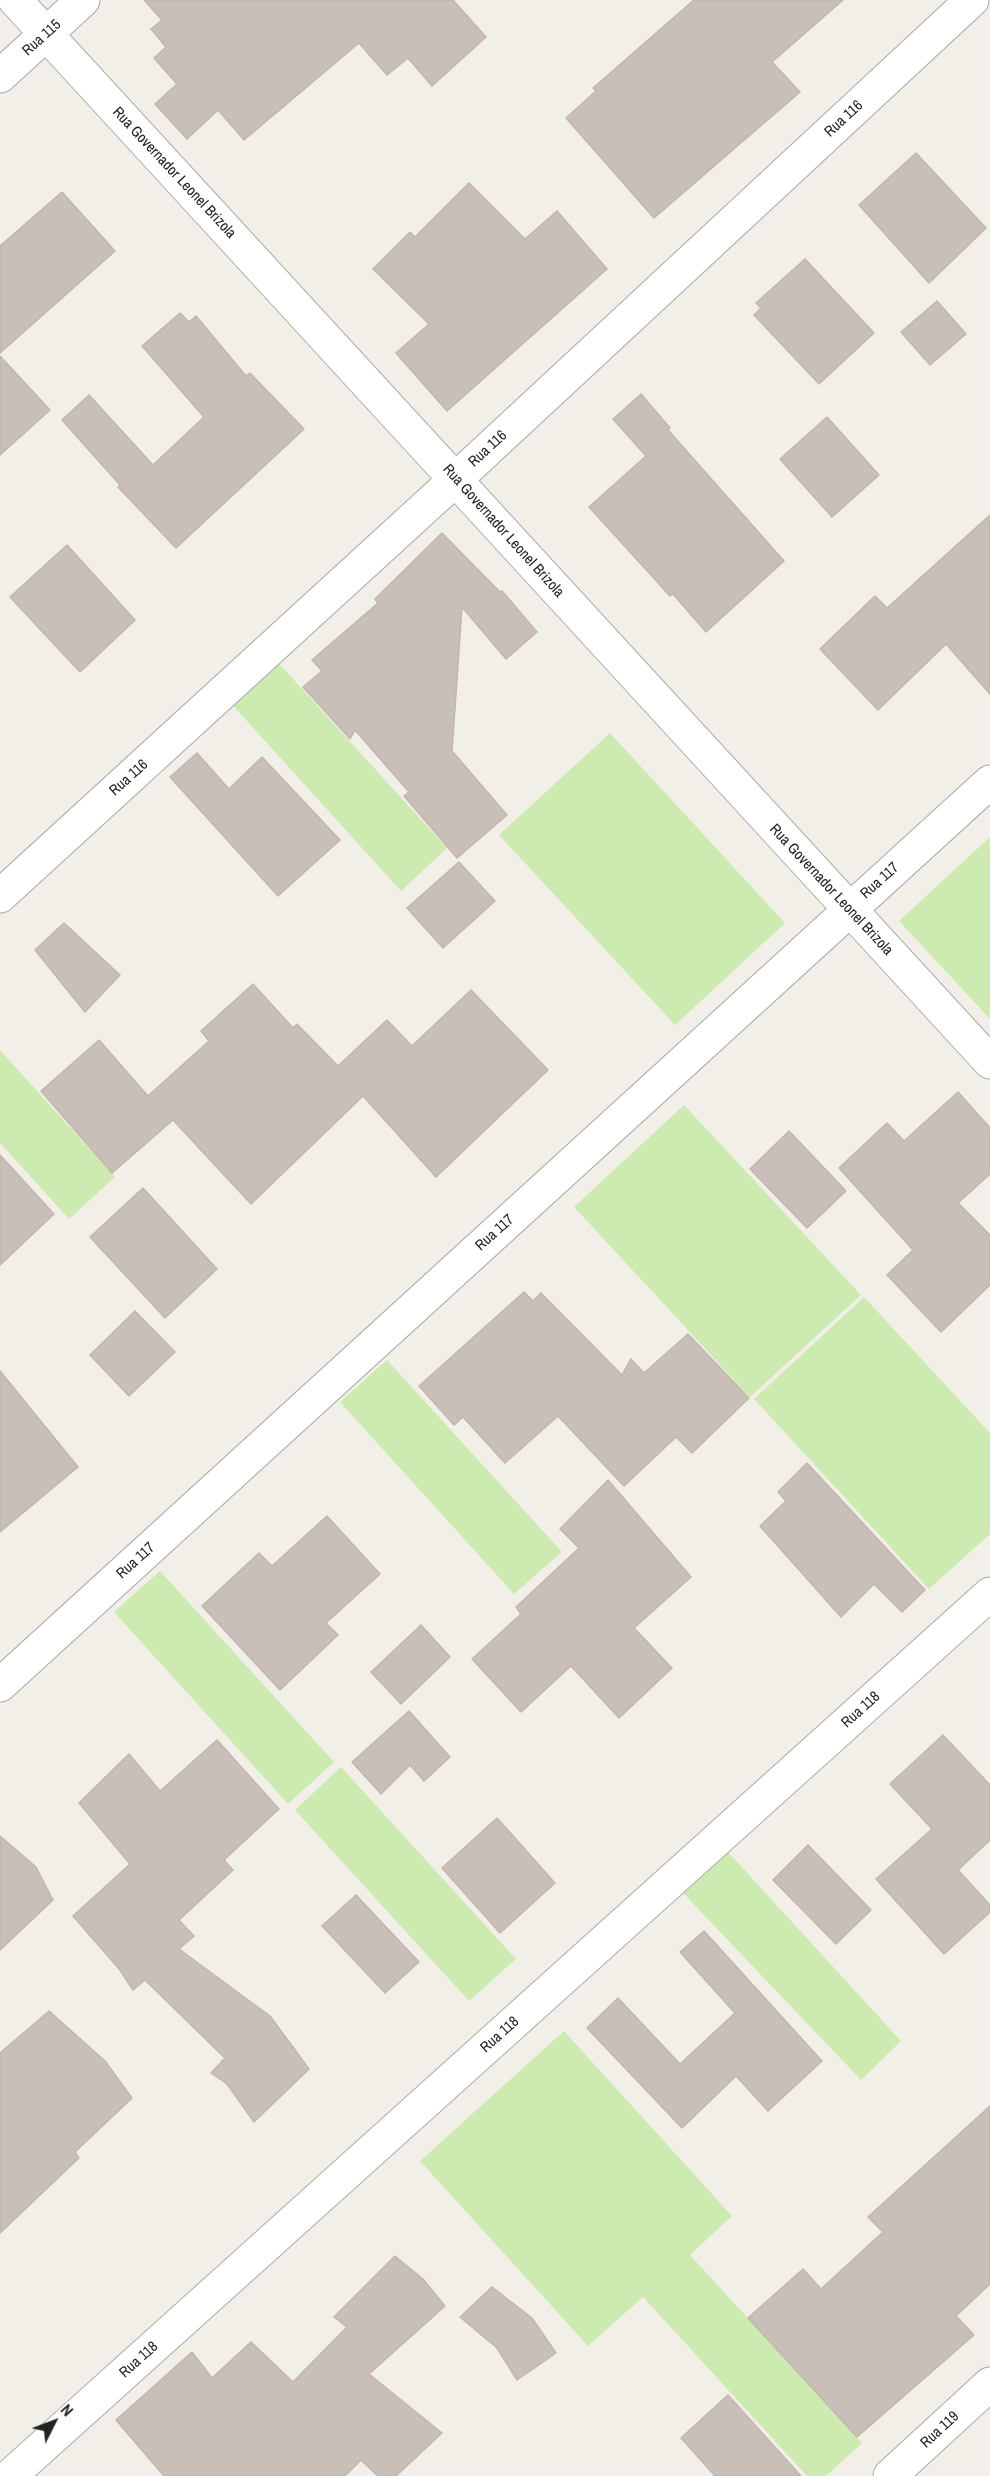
<!DOCTYPE html>
<style>
body{margin:0}
#map{position:relative;width:990px;height:2476px;overflow:hidden;background:#f2efe9;font-family:"Archivo Narrow",sans-serif}
canvas{display:block}
.north{position:absolute;left:24px;top:2392px;width:60px;height:60px;-webkit-text-stroke:4px #fff;paint-order:stroke;rotate:48deg;font-size:16px;font-weight:700;line-height:24px;text-align:center;color:#222}
.north::after{content:'';display:block;margin:auto;width:21px;height:27px;background:#222;clip-path:polygon(50% 0,100% 100%,50% 72%,0 100%)}
</style>
<div id="map">
<canvas width="990" height="2476"></canvas>
<div class="north">N</div>
</div>
<script>
const ctx = document.querySelector('canvas').getContext('2d');
ctx.lineJoin = 'round';
function fillPath(path, color) {
  ctx.fillStyle = color;
  ctx.fill(path, 'evenodd');
}
function trace(path, color, width, dash) {
  ctx.strokeStyle = color;
  ctx.lineWidth = width;
  ctx.lineCap = dash ? 'butt' : 'round';
  ctx.setLineDash(dash || []);
  ctx.stroke(path);
}
function drawText(font, color, halo, rows, align = 'center') {
  ctx.font = font + ' "Archivo Narrow",sans-serif';
  ctx.lineWidth = 6;
  ctx.setLineDash([]);
  ctx.textBaseline = 'middle';
  ctx.strokeStyle = halo;
  ctx.fillStyle = color;
  for (const [text, x, y, turn = 0] of rows) {
    ctx.save();
    ctx.translate(x, y);
    ctx.rotate((+turn || 0) * Math.PI / 180);
    ctx.textAlign = isNaN(turn) ? turn : align;
    if (halo) ctx.strokeText(text, 0, 0);
    ctx.fillText(text, 0, 0);
    ctx.restore();
  }
}
fillPath(new Path2D(`
 M 273,657 L 447,848 L 401,891 L 227,699 Z
 M 610,733 L 785,923 L 675,1025 L 499,835 Z
 M 990,837 L 990,1019 L 899,921 Z
 M 0,1050 L 115,1177 L 69,1219 L 0,1143 Z
 M 684,1105 L 861,1295 L 750,1397 L 574,1207 Z
 M 864,1297 L 990,1433 L 990,1534 L 929,1589 L 754,1399 Z
 M 387,1360 L 562,1552 L 514,1594 L 340,1402 Z
 M 160,1571 L 334,1762 L 288,1804 L 114,1612 Z
 M 341,1767 L 516,1959 L 469,2001 L 295,1810 Z
 M 728,1852 L 901,2041 L 861,2080 L 683,1893 Z
 M 564,2031 L 732,2216 L 690,2255 L 862,2443 L 826,2476 L 807,2476 L 643,2297 L 588,2346 L 420,2161 Z`), '#cdebb0');
const building = new Path2D(`
 M 144,0 L 453,0 L 486,37 L 432,86 L 408,58 L 387,75 L 359,43 L 244,140 L 218,110 L 187,139 L 155,104 L 177,84 L 154,58 L 166,47 L 151,29 L 162,20 Z
 M 694,0 L 843,0 L 772,62 L 800,92 L 654,218 L 566,118 L 596,91 L 593,88 Z
 M 916,153 L 986,228 L 929,283 L 859,205 Z
 M 469,183 L 525,239 L 557,211 L 607,269 L 447,411 L 396,353 L 429,324 L 373,269 L 410,232 L 415,237 Z
 M 62,192 L 115,251 L 0,353 L 0,246 Z
 M 805,259 L 874,333 L 819,384 L 754,315 L 761,308 L 756,303 Z
 M 937,301 L 966,334 L 930,365 L 901,332 Z
 M 180,313 L 189,322 L 196,316 L 246,376 L 250,373 L 304,429 L 176,548 L 118,487 L 120,485 L 62,420 L 89,395 L 153,465 L 204,417 L 142,346 Z
 M 0,356 L 50,410 L 0,455 Z
 M 641,394 L 670,428 L 668,430 L 784,561 L 706,632 L 673,594 L 670,596 L 589,507 L 646,456 L 613,419 Z
 M 827,417 L 879,475 L 832,517 L 780,459 Z
 M 990,515 L 990,694 L 946,644 L 878,710 L 820,649 L 875,596 L 887,608 Z
 M 442,533 L 500,592 L 502,591 L 537,632 L 506,659 L 462,607 L 452,751 L 507,815 L 457,858 L 404,796 L 409,792 L 355,730 L 350,739 L 303,687 L 322,671 L 312,660 L 378,603 L 375,599 Z
 M 67,545 L 135,620 L 80,672 L 10,597 Z
 M 197,753 L 229,789 L 262,757 L 340,840 L 278,896 L 170,777 Z
 M 459,862 L 495,901 L 443,948 L 407,908 Z
 M 64,923 L 120,975 L 85,1012 L 35,950 Z
 M 253,984 L 293,1028 L 297,1024 L 338,1066 L 387,1020 L 412,1046 L 471,990 L 548,1070 L 436,1177 L 363,1096 L 251,1204 L 173,1120 L 112,1173 L 41,1091 L 99,1040 L 148,1096 L 209,1041 L 201,1031 Z
 M 958,1092 L 990,1128 L 990,1174 L 958,1203 L 990,1235 L 990,1285 L 941,1332 L 887,1275 L 913,1250 L 839,1168 L 887,1123 L 904,1141 Z
 M 789,1131 L 846,1191 L 807,1228 L 750,1169 Z
 M 0,1155 L 54,1214 L 0,1265 Z
 M 143,1188 L 217,1269 L 165,1318 L 90,1237 Z
 M 524,1292 L 533,1301 L 541,1293 L 622,1375 L 631,1359 L 644,1373 L 688,1334 L 749,1398 L 692,1453 L 676,1437 L 624,1486 L 558,1416 L 505,1463 L 463,1417 L 454,1425 L 419,1386 Z
 M 135,1311 L 175,1352 L 129,1396 L 90,1355 Z
 M 0,1371 L 78,1467 L 0,1532 Z
 M 807,1463 L 925,1590 L 902,1612 L 874,1584 L 841,1617 L 760,1526 L 786,1501 L 778,1492 Z
 M 608,1480 L 691,1577 L 634,1628 L 672,1668 L 619,1718 L 571,1666 L 521,1712 L 472,1659 L 521,1614 L 516,1607 L 579,1548 L 560,1529 Z
 M 327,1516 L 380,1574 L 326,1623 L 338,1635 L 280,1690 L 202,1606 L 259,1553 L 272,1566 Z
 M 421,1625 L 450,1657 L 401,1704 L 371,1672 Z
 M 409,1711 L 450,1757 L 424,1781 L 410,1765 L 381,1794 L 352,1762 Z
 M 943,1735 L 990,1785 L 990,1840 L 958,1870 L 990,1905 L 990,1912 L 944,1954 L 876,1879 L 932,1829 L 890,1784 Z
 M 217,1740 L 279,1809 L 224,1860 L 233,1870 L 179,1920 L 194,1936 L 179,1949 L 270,2016 L 309,2069 L 254,2122 L 227,2084 L 211,2073 L 225,2058 L 145,1980 L 133,1990 L 120,1970 L 73,1916 L 130,1864 L 79,1803 L 129,1754 L 160,1791 Z
 M 497,1818 L 555,1883 L 500,1933 L 442,1868 Z
 M 0,1836 L 36,1867 L 53,1900 L 0,1950 Z
 M 808,1845 L 871,1910 L 836,1944 L 773,1880 Z
 M 356,1895 L 419,1962 L 385,1993 L 322,1926 Z
 M 704,1931 L 822,2061 L 768,2111 L 736,2076 L 682,2128 L 587,2028 L 618,1998 L 680,2064 L 735,2013 L 680,1952 Z
 M 49,2011 L 105,2061 L 132,2098 L 75,2152 L 79,2158 L 0,2233 L 0,2053 Z
 M 990,2106 L 990,2284 L 956,2316 L 974,2335 L 857,2437 L 748,2318 L 803,2269 L 821,2289 L 883,2232 L 868,2217 Z
 M 395,2256 L 423,2279 L 445,2306 L 369,2374 L 442,2433 L 396,2476 L 378,2476 L 361,2460 L 345,2476 L 164,2476 L 116,2420 L 192,2352 L 212,2378 L 251,2342 L 293,2382 L 347,2327 L 334,2317 Z
 M 492,2287 L 532,2318 L 556,2353 L 517,2380 L 497,2348 L 460,2317 Z
 M 728,2395 L 801,2476 L 715,2476 L 681,2438 Z`);
fillPath(building, '#c7bfb8');
trace(building, '#c4b6ab', 1.5);
const street = new Path2D(`
 M 15,0 L 990,1062
 M 0,76 L 83,0
 M 0,896 L 456,479 L 972,0
 M 0,1685 L 990,782
 M 10,2476 L 990,1594
 M 890,2476 L 990,2384`);
trace(street, '#a9a9a9', 35);
trace(street, '#fff', 33);
drawText('15px', '#222', '#fff', [
 ["Rua 115",42,38,-42],
 ["Rua 116",844,119,-43],
 ["Rua Governador Leonel Brizola",174,173,47],
 ["Rua 116",488,449,-43],
 ["Rua Governador Leonel Brizola",503,531,48],
 ["Rua 116",129,778,-42],
 ["Rua 117",880,881,-42],
 ["Rua Governador Leonel Brizola",831,890,47],
 ["Rua 117",495,1233,-42],
 ["Rua 117",136,1561,-42],
 ["Rua 118",861,1710,-42],
 ["Rua 118",500,2035,-42],
 ["Rua 118",139,2360,-42],
 ["Rua 119",940,2430,-43]
]);
</script>
